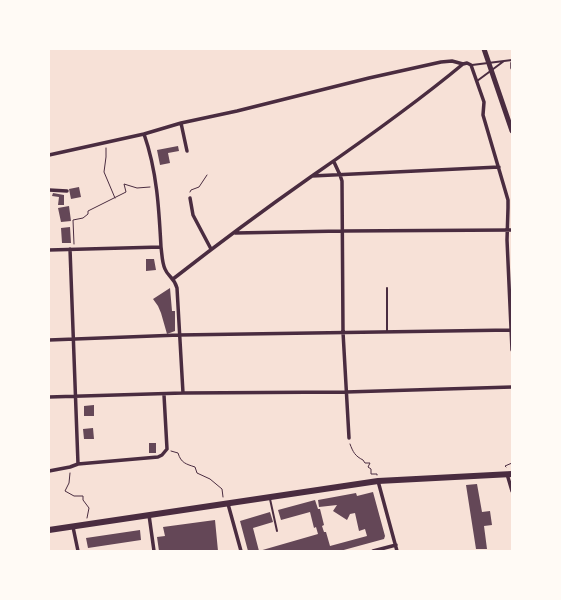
<!DOCTYPE html>
<style>
body{margin:0}
#map{position:relative;width:561px;height:600px;overflow:hidden;background:#f7e1d7;font-family:"DejaVu Sans",sans-serif}
canvas{display:block}
.frame{position:absolute;inset:0;border:50px solid #fffaf5;pointer-events:none}
</style>
<div id="map">
<canvas width="561" height="600"></canvas>
<div class="frame"></div>
</div>
<script>
const ctx = document.querySelector('canvas').getContext('2d');
ctx.lineJoin = 'round';
function fillPath(path, color) {
  ctx.fillStyle = color;
  ctx.fill(path, 'evenodd');
}
function trace(path, color, width, dash) {
  ctx.strokeStyle = color;
  ctx.lineWidth = width;
  ctx.lineCap = dash ? 'butt' : 'round';
  ctx.setLineDash(dash || []);
  ctx.stroke(path);
}
fillPath(new Path2D(`
 M 178,146 L 179,151 L 168,153 L 170,163 L 160,165 L 157,150 Z
 M 79,187 L 81,197 L 71,199 L 69,189 Z
 M 53,193 L 64,195 L 64,205 L 58,205 L 59,197 L 52,196 Z
 M 69,206 L 71,221 L 61,222 L 58,208 Z
 M 70,227 L 71,243 L 62,243 L 61,228 Z
 M 146,259 L 154,259 L 156,270 L 146,271 Z
 M 170,288 L 172,311 L 175,311 L 175,331 L 167,334 L 161,313 L 158,306 L 153,299 Z
 M 94,405 L 94,416 L 84,416 L 84,406 Z
 M 93,428 L 94,439 L 84,439 L 83,429 Z
 M 149,443 L 156,443 L 156,453 L 149,453 Z
 M 477,484 L 482,512 L 490,511 L 492,525 L 484,526 L 487,549 L 476,549 L 466,485 Z
 M 373,492 L 385,536 L 384,539 L 340,551 L 248,551 L 240,521 L 270,512 L 273,522 L 253,528 L 259,551 L 318,534 L 316,527 L 314,528 L 310,512 L 281,520 L 278,510 L 315,500 L 318,509 L 320,509 L 324,525 L 322,526 L 324,532 L 326,532 L 330,546 L 367,536 L 365,529 L 359,531 L 355,513 L 350,514 L 347,520 L 333,511 L 337,505 L 319,507 L 318,500 L 356,493 L 357,496 Z
 M 215,520 L 218,551 L 159,551 L 157,537 L 165,536 L 163,527 Z
 M 140,530 L 141,540 L 88,548 L 86,538 Z`), '#644757');
trace(new Path2D(`
 M 106,148 L 106,157 L 104,172 L 115,198
 M 190,192 L 191,190 L 199,187 L 207,175
 M 74,244 L 73,220 L 83,218 L 88,214 L 88,211 L 126,192 L 124,184 L 137,188 L 150,187
 M 350,444 C 353,452 355,456 363,460 L 365,463 L 370,463 L 368,467 L 371,469 L 371,474 L 377,474 L 377,475
 M 171,451 L 178,453 C 181,463 186,464 195,467 L 197,473 L 210,479 L 222,489 L 223,497
 M 506,467 L 505,466 L 512,463
 M 70,473 L 69,483 L 65,491 L 74,496 L 83,496 L 83,500 L 89,508 L 87,518`), '#4a2c40', 1);
trace(new Path2D(`
 M 504,61 L 512,60
 M 472,65 L 504,61 L 477,81
 M 387,288 L 387,331
 M 270,499 L 277,531`), '#4a2c40', 2);
trace(new Path2D(`
 M 512,63 L 512,68
 M 181,123 L 187,151
 M 144,134 C 157,171 159,209 161,247
 M 49,155 L 144,134 L 181,123 L 237,111 L 369,78 L 441,62 L 452,61 L 463,64 L 467,63 L 471,65 L 484,102 L 483,115 L 508,200 L 508,208 L 507,240 L 512,350
 M 334,162 L 340,175 L 342,181 L 343,332 L 349,438
 M 312,176 L 499,167
 M 49,190 L 67,191
 M 190,198 L 193,215 L 211,249
 M 235,233 L 342,231 L 512,230
 M 70,249 L 78,464
 M 49,250 L 161,247 C 162,254 162,263 165,269 C 168,277 174,277 177,288 L 183,393
 M 173,279 C 219,243 265,209 312,176 C 364,140 415,104 463,64
 M 49,340 L 179,335 L 512,330
 M 49,397 L 183,393 L 346,392 L 512,387
 M 49,471 L 70,467 L 78,464 L 158,457 L 162,455 L 167,449 L 164,395
 M 507,474 L 512,491
 M 378,481 L 397,551
 M 228,504 L 241,551
 M 149,515 L 154,551
 M 73,527 L 78,551
 M 373,551 L 396,545`), '#4a2c40', 3.5);
trace(new Path2D(`
 M 484,49 L 512,131`), '#4a2c40', 5);
trace(new Path2D(`
 M 49,530 L 378,481 L 512,474`), '#4a2c40', 6);
</script>
